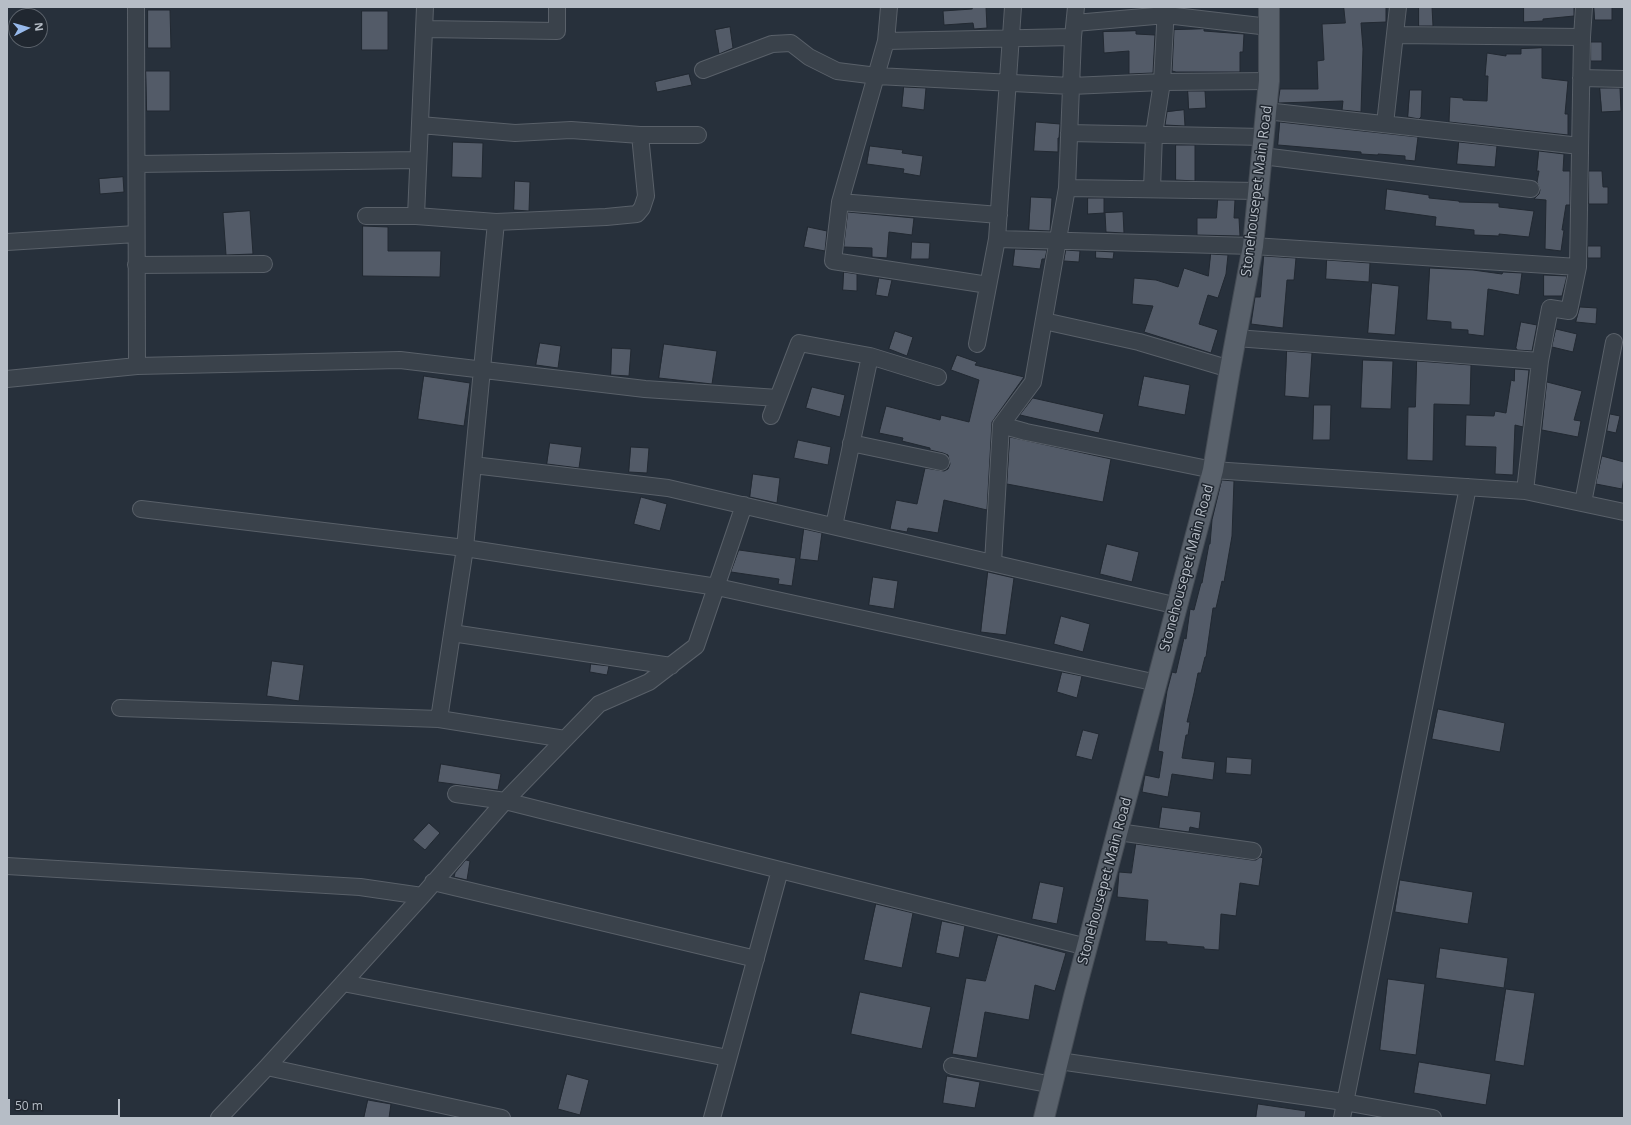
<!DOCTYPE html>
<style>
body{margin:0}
#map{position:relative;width:1631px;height:1125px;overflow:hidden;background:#27303b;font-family:"Open Sans",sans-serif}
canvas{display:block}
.frame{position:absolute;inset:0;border:8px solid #b6bdc6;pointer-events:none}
.north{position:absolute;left:8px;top:8px;width:40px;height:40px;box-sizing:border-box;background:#202730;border:1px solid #5c636c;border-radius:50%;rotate:84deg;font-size:11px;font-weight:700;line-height:16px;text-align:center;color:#b6bdc6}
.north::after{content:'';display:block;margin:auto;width:14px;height:18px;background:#97b9eb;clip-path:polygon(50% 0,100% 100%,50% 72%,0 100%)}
.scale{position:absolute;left:8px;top:1099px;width:112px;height:18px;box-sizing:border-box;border:2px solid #b6bdc6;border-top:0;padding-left:5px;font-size:12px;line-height:14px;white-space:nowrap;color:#b6bdc6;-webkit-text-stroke:3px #202730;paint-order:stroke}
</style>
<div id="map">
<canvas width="1631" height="1125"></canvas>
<div class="frame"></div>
<div class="north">N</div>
<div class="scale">50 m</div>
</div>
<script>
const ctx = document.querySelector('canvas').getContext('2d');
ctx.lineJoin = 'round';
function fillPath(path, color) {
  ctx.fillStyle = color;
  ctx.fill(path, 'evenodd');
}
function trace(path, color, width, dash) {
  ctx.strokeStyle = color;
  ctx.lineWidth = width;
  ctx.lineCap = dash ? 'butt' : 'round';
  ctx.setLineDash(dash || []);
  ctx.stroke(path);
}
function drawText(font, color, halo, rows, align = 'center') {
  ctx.font = font + ' "Open Sans",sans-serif';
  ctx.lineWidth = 3;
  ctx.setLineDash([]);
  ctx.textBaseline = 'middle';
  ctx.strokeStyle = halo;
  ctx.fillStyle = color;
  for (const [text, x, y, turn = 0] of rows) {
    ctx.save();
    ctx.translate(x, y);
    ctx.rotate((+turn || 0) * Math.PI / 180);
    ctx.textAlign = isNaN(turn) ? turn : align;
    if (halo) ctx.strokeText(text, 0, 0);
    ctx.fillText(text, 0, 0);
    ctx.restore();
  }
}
const building = new Path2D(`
 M 972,7 L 986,7 L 987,28 L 974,29 L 973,23 L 944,25 L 943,11 L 972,9 Z
 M 1344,7 L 1386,7 L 1386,22 L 1361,23 L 1363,49 L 1361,112 L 1342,110 L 1343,101 L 1278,103 L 1280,89 L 1318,89 L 1317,61 L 1324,60 L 1322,24 L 1345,23 Z
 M 1419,7 L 1432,7 L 1433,26 L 1419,26 Z
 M 1524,7 L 1574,7 L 1574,16 L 1543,19 L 1543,21 L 1524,22 Z
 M 1594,7 L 1612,7 L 1612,20 L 1595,20 Z
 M 148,10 L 170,10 L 171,48 L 148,48 Z
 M 362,11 L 388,11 L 388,50 L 362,50 Z
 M 730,27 L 733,48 L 719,54 L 715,30 Z
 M 1204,29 L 1204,31 L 1244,34 L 1243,52 L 1240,52 L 1240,72 L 1176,72 L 1172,71 L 1174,30 Z
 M 1136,31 L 1136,34 L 1155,35 L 1153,73 L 1129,74 L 1129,51 L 1104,53 L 1103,32 Z
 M 1591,42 L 1602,42 L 1602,61 L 1591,61 Z
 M 1542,48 L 1542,78 L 1568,81 L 1565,114 L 1568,114 L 1568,135 L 1449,122 L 1450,97 L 1463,98 L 1463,100 L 1487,101 L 1488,76 L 1485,76 L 1487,53 L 1506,56 L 1506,54 L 1521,54 L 1521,49 Z
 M 146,71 L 170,71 L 170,111 L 147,111 Z
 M 689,74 L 692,85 L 657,92 L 655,82 Z
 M 904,87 L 926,88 L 924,110 L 902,107 Z
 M 1600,88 L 1620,88 L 1621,111 L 1602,112 Z
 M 1410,90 L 1422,90 L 1421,117 L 1419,119 L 1408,117 Z
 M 1188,91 L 1205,91 L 1206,108 L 1189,109 Z
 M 1184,110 L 1185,126 L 1165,125 L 1167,112 Z
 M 1036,122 L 1060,124 L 1059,138 L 1058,138 L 1058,152 L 1034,151 Z
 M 1280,122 L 1418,137 L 1415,161 L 1405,160 L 1405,156 L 1378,154 L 1378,155 L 1361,154 L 1361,152 L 1278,145 Z
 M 453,142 L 483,143 L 482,178 L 452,177 Z
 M 1459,142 L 1497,146 L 1495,167 L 1457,164 Z
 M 1176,145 L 1195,145 L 1195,181 L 1176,180 Z
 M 870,146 L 903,150 L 902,153 L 923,156 L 920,176 L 903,173 L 904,169 L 867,164 Z
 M 1539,151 L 1564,154 L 1563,171 L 1570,171 L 1570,205 L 1566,205 L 1562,230 L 1564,230 L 1561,251 L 1545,249 L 1546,200 L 1534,199 L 1539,194 L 1540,190 L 1537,182 L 1539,171 L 1537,171 Z
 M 1589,171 L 1602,171 L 1603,187 L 1608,187 L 1608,204 L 1589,204 Z
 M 123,177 L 124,192 L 100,194 L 99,179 Z
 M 515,181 L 530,182 L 529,211 L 514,210 Z
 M 1387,189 L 1429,195 L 1429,198 L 1459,201 L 1459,202 L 1499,203 L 1499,207 L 1534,211 L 1529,237 L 1499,234 L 1499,236 L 1474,235 L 1474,230 L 1435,226 L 1436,217 L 1385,210 Z
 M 1031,197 L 1052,198 L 1050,231 L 1029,230 Z
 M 1088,198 L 1104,198 L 1104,213 L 1088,214 Z
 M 1218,200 L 1235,200 L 1234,218 L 1239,218 L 1240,236 L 1197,235 L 1197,218 L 1216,218 Z
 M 250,211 L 253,254 L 226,255 L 223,213 Z
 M 848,212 L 914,218 L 912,235 L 889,232 L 887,258 L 872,257 L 872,248 L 844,247 Z
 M 1123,212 L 1124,233 L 1106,232 L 1105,213 Z
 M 363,226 L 388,227 L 388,251 L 441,251 L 440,277 L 363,276 Z
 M 808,227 L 827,231 L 825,251 L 804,247 Z
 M 912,242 L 930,243 L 929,259 L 911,259 Z
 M 1588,246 L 1601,246 L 1601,258 L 1588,258 Z
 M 1015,249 L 1047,250 L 1045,259 L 1042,259 L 1040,269 L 1013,266 Z
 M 1066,250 L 1080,251 L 1079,262 L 1064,261 Z
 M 1096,251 L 1114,252 L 1113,259 L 1096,258 Z
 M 1211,254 L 1228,255 L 1226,274 L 1218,298 L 1208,295 L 1199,324 L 1218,330 L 1211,353 L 1144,332 L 1153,306 L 1132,304 L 1134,278 L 1156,280 L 1178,287 L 1184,268 L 1208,276 Z
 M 1264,256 L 1296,258 L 1294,280 L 1287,280 L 1283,328 L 1251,324 L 1255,297 L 1260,297 Z
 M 1327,260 L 1370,263 L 1369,282 L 1326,279 Z
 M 1430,268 L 1473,270 L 1502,274 L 1503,272 L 1522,273 L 1519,295 L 1488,289 L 1484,336 L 1468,334 L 1468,330 L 1451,329 L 1451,322 L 1427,320 Z
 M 844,272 L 857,274 L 857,291 L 843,290 Z
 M 1544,275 L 1567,276 L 1562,296 L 1544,296 Z
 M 879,278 L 892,280 L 888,297 L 876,295 Z
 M 1372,283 L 1399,286 L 1395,335 L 1368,333 Z
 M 1580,307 L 1597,308 L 1596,324 L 1576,322 Z
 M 1521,322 L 1537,325 L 1532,351 L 1517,350 L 1516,348 Z
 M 1556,329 L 1577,334 L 1573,352 L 1552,347 Z
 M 895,331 L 913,337 L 907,356 L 889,349 Z
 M 540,343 L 561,346 L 558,368 L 536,365 Z
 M 664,344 L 717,351 L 712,384 L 659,378 Z
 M 612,348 L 631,349 L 629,376 L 611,375 Z
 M 1287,351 L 1312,353 L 1309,398 L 1285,396 Z
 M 957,355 L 977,362 L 975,365 L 1024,377 L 992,422 L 987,510 L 944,500 L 938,533 L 908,528 L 907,532 L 890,529 L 896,500 L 917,504 L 925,468 L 944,471 L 948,469 L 950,464 L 948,455 L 943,453 L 930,450 L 930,448 L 902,441 L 903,438 L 879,433 L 886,406 L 940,420 L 941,415 L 969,422 L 979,380 L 951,370 Z
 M 1363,360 L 1393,361 L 1391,409 L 1361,408 Z
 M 1417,361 L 1471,365 L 1470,405 L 1434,404 L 1433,461 L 1407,460 L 1408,407 L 1415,407 Z
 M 1515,369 L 1529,370 L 1523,427 L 1515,425 L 1513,475 L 1495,474 L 1496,447 L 1465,446 L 1466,415 L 1494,416 L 1495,411 L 1506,413 L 1511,380 L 1514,381 Z
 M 424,376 L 470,383 L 464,426 L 418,419 Z
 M 1144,376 L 1190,385 L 1185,415 L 1138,406 Z
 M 1547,382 L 1582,391 L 1574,420 L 1581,421 L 1578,437 L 1542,430 Z
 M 812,387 L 845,395 L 840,417 L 806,408 Z
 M 1033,398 L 1104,414 L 1099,433 L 1020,415 Z
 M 1314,405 L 1331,405 L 1330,440 L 1313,440 Z
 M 1610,414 L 1620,416 L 1616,433 L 1607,431 Z
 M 1010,437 L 1111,459 L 1103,502 L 1007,484 Z
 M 798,440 L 831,447 L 828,465 L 794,458 Z
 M 550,443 L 582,447 L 579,468 L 547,464 Z
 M 631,447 L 649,448 L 647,473 L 629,472 Z
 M 1602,456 L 1624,462 L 1624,477 L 1622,489 L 1596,484 Z
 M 753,474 L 780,478 L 777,503 L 750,497 Z
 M 1222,480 L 1234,481 L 1232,536 L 1224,582 L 1222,581 L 1216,608 L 1213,608 L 1206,657 L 1205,657 L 1201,673 L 1198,673 L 1194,693 L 1187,722 L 1190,722 L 1188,735 L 1186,735 L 1182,758 L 1215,762 L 1213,780 L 1172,774 L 1168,797 L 1142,792 L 1145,775 L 1159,778 L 1163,752 L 1158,751 L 1167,691 L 1172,672 L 1176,673 L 1184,638 L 1186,639 L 1190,609 L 1194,610 L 1201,583 L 1202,583 L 1209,544 L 1210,544 L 1212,520 Z
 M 641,497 L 667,504 L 660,531 L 634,524 Z
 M 804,529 L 822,533 L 818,561 L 800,559 Z
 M 1107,544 L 1139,552 L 1132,582 L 1100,574 Z
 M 739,550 L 796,558 L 792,586 L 778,584 L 779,579 L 731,572 Z
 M 988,572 L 1014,578 L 1006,635 L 981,632 Z
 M 873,577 L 898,581 L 894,609 L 869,605 Z
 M 1061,616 L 1090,624 L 1083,652 L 1054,644 Z
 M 272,661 L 304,665 L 299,701 L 267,696 Z
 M 591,664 L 609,666 L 607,675 L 590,672 Z
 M 1062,672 L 1082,676 L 1077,698 L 1057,692 Z
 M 1438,709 L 1505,723 L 1500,752 L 1432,739 Z
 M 1083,730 L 1099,734 L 1092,760 L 1076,756 Z
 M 1227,757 L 1252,759 L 1251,775 L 1226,773 Z
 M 441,764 L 501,774 L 498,790 L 438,782 Z
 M 1162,807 L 1201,812 L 1199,829 L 1190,827 L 1189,832 L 1159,828 Z
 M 429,823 L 440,833 L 425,850 L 413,840 Z
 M 1136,844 L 1252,860 L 1256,860 L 1260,857 L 1263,858 L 1259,886 L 1240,883 L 1236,916 L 1221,914 L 1219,950 L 1204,949 L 1204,947 L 1167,944 L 1167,942 L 1145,941 L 1148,900 L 1117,897 L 1119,872 L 1131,873 Z
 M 466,860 L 470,861 L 467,880 L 454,877 L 455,873 Z
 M 1400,880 L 1473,892 L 1468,924 L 1395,912 Z
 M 1040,882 L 1064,887 L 1057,924 L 1032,919 Z
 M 876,904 L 913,913 L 902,968 L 864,960 Z
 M 942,921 L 965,926 L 959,958 L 936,953 Z
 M 998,935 L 1066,953 L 1055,991 L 1035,985 L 1029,1020 L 985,1012 L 977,1058 L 952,1054 L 966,978 L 985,981 Z
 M 1440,948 L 1508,958 L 1504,988 L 1436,978 Z
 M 1388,979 L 1425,984 L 1416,1055 L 1380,1050 Z
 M 1506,989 L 1535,993 L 1524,1066 L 1495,1061 Z
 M 860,992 L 931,1007 L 922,1049 L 851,1034 Z
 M 1419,1062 L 1491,1074 L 1486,1105 L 1414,1093 Z
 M 567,1074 L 589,1080 L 580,1115 L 558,1109 Z
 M 947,1076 L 980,1082 L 975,1108 L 943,1103 Z
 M 368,1100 L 391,1104 L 389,1118 L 364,1118 Z
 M 1258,1104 L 1306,1111 L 1305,1118 L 1256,1118 Z`);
fillPath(building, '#535b68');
trace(building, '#222932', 1);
const minor = new Path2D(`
 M 136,7 L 137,366
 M 889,7 L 886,41 L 840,202 L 833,261 L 988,285
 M 1075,23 L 1166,15 L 1269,27
 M 424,29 L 557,31 L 557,7
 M 1395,35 L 1582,37
 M 886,41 L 1073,37
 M 703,70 L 772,44 L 791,43 L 809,57 L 837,71 L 877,76 L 1071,86 L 1162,82 L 1269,81
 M 1581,78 L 1624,79
 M 1266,111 L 1580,146
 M 1385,124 L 1398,7
 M 420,125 L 515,133 L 571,130 L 640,135 L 698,135
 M 1069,133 L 1264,137
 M 1262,156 L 1531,189
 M 137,164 L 418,160
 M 1067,188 L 1258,191
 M 1152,189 L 1154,134 L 1162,82 L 1166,7
 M 840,202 L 999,215
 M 366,216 L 416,216 L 496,222 L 606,217 L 637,214 L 642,208 L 646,196 L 640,135
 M 416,216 L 425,7
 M 997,239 L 1253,246 L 1578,267
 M 7,242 L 136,234
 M 136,265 L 264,264
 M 1044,321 L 1139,342 L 1230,369
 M 1236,338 L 1540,361
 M 977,344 L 997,239 L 1013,7
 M 7,379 L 137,366 L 400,360 L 645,389 L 778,398
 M 771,416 L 799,343 L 870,356 L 938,377
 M 1001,425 L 1026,432 L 1213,470 L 1525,491 L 1624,512
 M 851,443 L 941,462
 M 473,465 L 668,488 L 1178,606
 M 1525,491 L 1540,361 L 1550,308 L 1569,311 L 1578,267 L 1582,37 L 1584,7
 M 1583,503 L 1614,342
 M 141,509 L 465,548 L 717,587 L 1157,683
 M 834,526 L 870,356
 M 993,563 L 1001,425 L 1033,382 L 1067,188 L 1073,37 L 1076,7
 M 452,633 L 671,666
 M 120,708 L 439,719 L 565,739
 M 439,719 L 465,548 L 496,222
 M 456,794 L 505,801 L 1087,947
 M 1118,832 L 1253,851
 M 7,866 L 360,887 L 422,896
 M 433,882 L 756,959
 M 343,983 L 728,1058
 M 1059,1061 L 1344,1102 L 1433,1118
 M 952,1066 L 1053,1085
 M 267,1067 L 502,1118
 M 219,1118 L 267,1067 L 422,896 L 505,801 L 599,704 L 649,682 L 696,646 L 744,505
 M 712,1118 L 780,870
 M 1342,1118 L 1468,487`);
const major = new Path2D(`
 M 1044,1118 L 1074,996 L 1213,470 L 1230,369 L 1253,246 L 1269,81 L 1269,7`);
trace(minor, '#596069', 18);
trace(major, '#444b54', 22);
trace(minor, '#3a424b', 16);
trace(major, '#59616b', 20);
drawText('14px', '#b6bdc6', '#202730', [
 ["Stonehousepet Main Road",1257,191,-83],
 ["Stonehousepet Main Road",1187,568,-75],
 ["Stonehousepet Main Road",1105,881,-75]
]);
</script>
